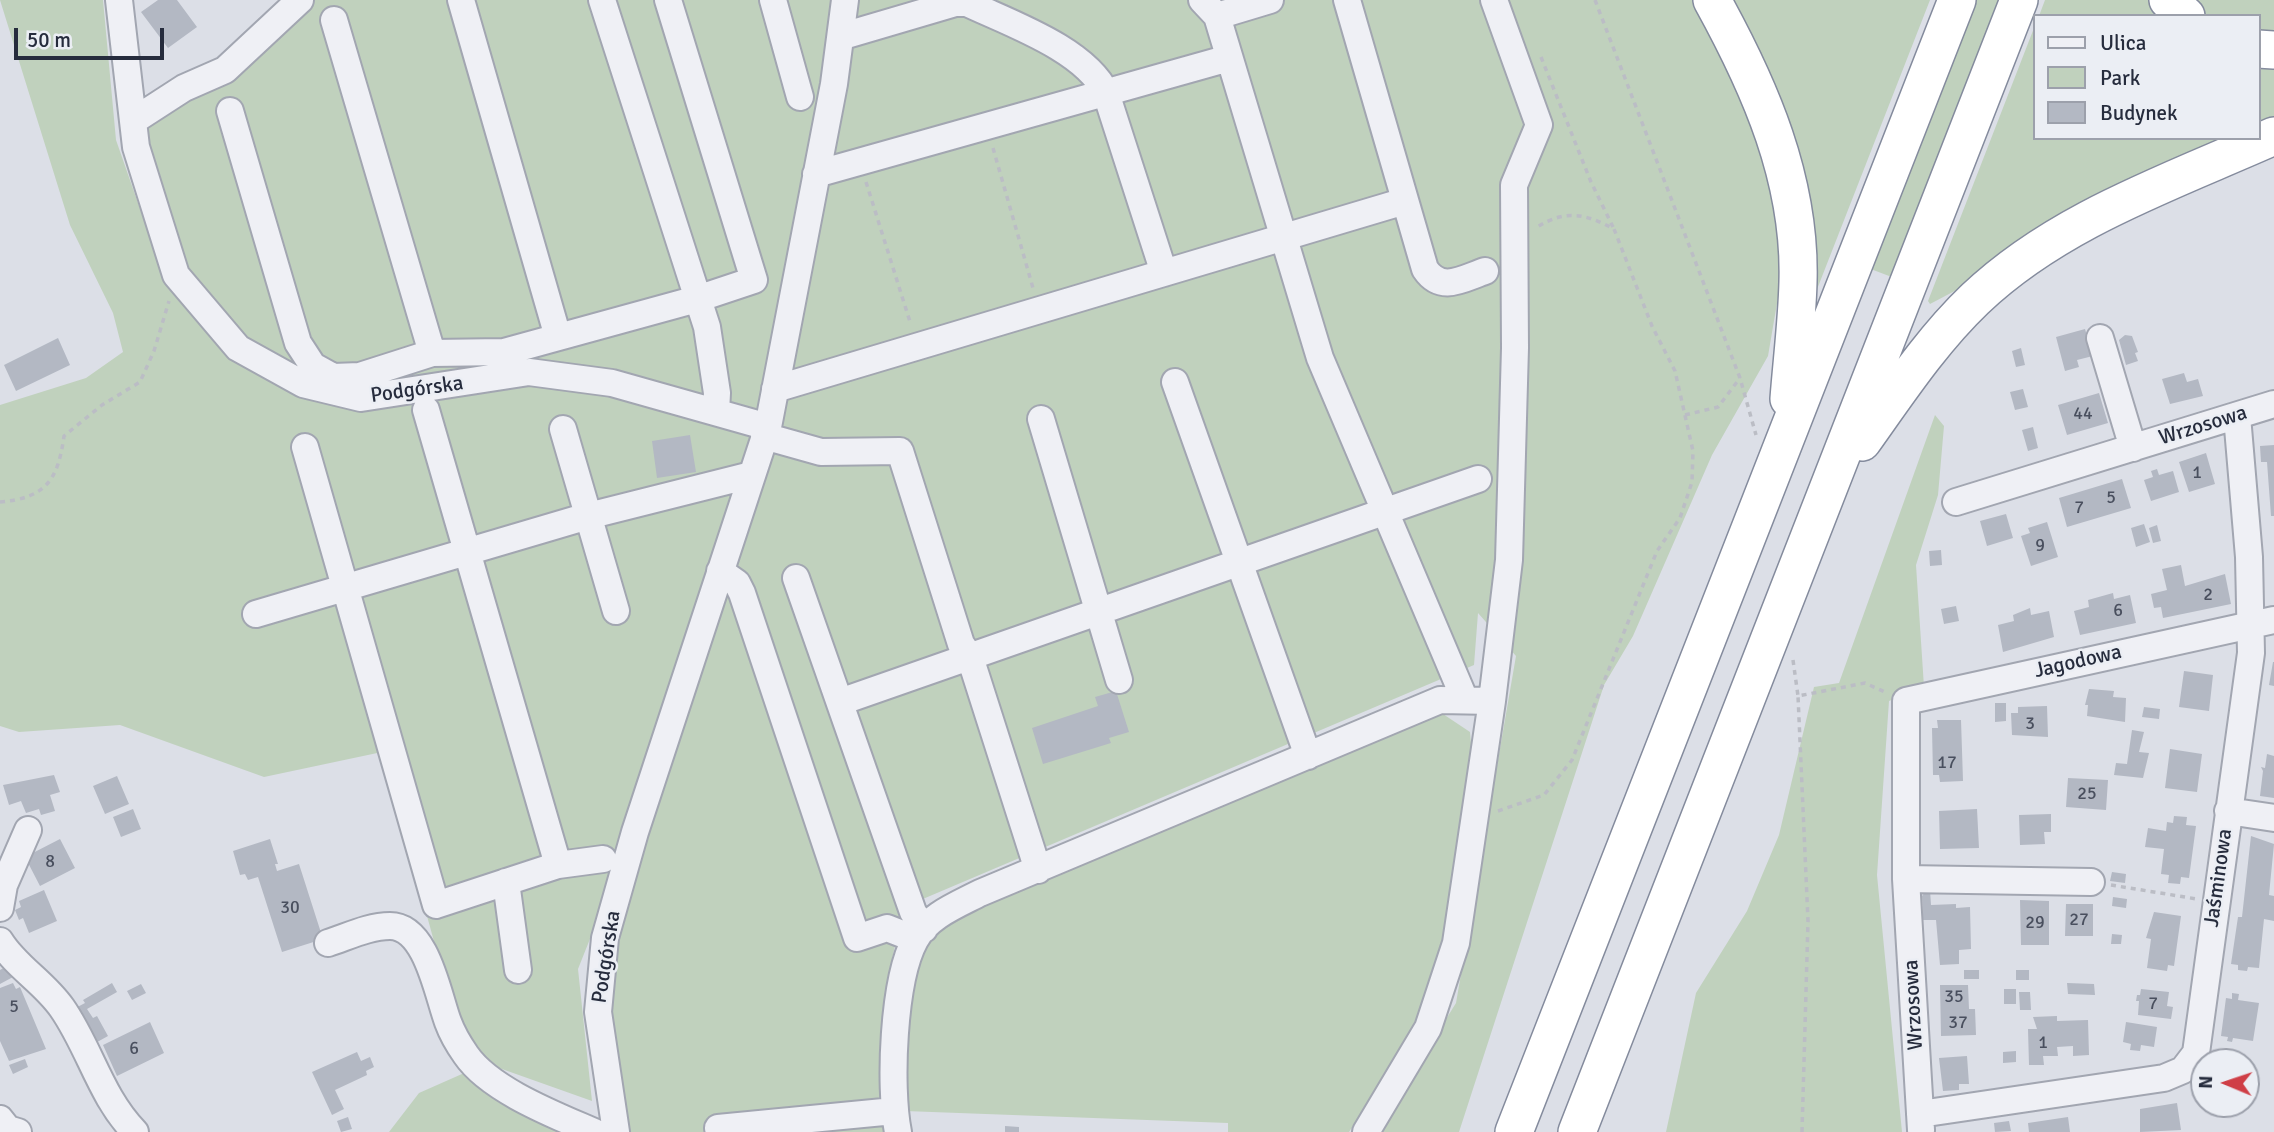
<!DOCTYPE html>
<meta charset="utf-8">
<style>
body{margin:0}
#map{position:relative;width:2274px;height:1132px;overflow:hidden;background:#dcdfe7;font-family:Signika,sans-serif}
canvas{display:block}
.legend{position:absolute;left:2033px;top:14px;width:228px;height:126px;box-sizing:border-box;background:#ebeef4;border:2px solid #9ca0ab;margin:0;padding:9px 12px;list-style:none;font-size:21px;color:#262c3d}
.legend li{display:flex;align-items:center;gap:14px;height:35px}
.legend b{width:35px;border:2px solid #9ca0ab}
.north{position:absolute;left:2190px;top:1048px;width:70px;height:70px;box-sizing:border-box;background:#ebeef4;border:2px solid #9ca0ab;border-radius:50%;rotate:272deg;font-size:19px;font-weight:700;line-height:28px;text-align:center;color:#262c3d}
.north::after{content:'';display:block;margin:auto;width:24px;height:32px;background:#cf3e46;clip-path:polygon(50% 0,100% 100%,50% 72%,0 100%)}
.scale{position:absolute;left:14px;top:28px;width:150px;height:32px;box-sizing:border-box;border:4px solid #262c3d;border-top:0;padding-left:9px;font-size:21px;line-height:24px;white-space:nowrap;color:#262c3d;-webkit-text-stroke:5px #ebeef4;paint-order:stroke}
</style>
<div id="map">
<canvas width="2274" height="1132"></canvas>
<ul class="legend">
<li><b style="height:9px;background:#eff0f5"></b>Ulica</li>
<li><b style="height:19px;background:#c0d1bd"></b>Park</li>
<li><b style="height:19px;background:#b3b8c3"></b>Budynek</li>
</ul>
<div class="north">N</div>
<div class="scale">50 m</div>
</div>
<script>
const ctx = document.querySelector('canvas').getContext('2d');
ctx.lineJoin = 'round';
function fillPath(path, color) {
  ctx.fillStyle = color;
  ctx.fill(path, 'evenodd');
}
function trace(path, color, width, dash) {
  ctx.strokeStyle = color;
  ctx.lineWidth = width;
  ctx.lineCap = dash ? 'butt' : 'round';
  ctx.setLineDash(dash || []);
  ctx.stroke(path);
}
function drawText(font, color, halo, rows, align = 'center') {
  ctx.font = font + ' Signika,sans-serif';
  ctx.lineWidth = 5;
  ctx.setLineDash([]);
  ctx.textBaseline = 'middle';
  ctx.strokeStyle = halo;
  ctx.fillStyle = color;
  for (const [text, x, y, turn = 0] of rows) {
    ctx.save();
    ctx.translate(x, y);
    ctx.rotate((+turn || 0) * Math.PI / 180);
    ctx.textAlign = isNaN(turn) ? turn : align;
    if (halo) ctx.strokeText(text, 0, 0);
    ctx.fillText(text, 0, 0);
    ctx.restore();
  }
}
fillPath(new Path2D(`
 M 0,0 L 103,0 L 116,140 L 160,266 L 190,278 L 144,125 L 312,0 L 1693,0 L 1738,94 L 1772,183 L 1782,274 L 1768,356 L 1712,455 L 1633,636 L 1604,685 L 1459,1132 L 1376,1132 L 1456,1003 L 1516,656 L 1478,613 L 1474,665 L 904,907 L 892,959 L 883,1116 L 887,1132 L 626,1132 L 606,1019 L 620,923 L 691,685 L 578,969 L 592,1101 L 485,1063 L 452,1007 L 382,752 L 264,777 L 120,725 L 19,732 L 0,726 L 0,405 L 86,378 L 123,352 L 113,313 L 70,225 Z
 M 1720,0 L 1930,0 L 1814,297 Z
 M 1973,0 L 2005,0 L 1897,279 L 1868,268 Z
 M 2045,0 L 2151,0 L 2167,16 L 2039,16 Z
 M 2186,0 L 2274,0 L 2274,41 L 2258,37 L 2258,16 L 2204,16 Z
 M 2034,28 L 2034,138 L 2245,138 L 1930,304 L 1928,301 Z
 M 2258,60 L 2274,63 L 2274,125 L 2258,133 Z
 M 1935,415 L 1944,426 L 1938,495 L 1916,565 L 1924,687 L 1889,701 L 1877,875 L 1902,1132 L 1666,1132 L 1696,993 L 1747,911 L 1779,835 L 1814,687 L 1839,683 Z
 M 1437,710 L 1470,732 L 1472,754 L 1443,946 L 1417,1029 L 1349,1132 L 1228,1132 L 1228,1123 L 905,1111 L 908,1014 L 921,951 L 946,923 Z
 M 471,1070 L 490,1095 L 572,1132 L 389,1132 L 419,1093 Z`), '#c0d1bd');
fillPath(new Path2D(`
 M 158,0 L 177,0 L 197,27 L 168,48 L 141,12 Z
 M 2085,329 L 2093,356 L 2077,360 L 2079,367 L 2065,371 L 2056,337 Z
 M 2125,335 L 2132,336 L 2138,352 L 2135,353 L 2138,361 L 2126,365 L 2119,340 Z
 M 58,338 L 70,365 L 16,391 L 4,365 Z
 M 2021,348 L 2025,365 L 2016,367 L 2012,351 Z
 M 2184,373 L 2187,382 L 2198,379 L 2203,396 L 2170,404 L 2162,379 Z
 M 2023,389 L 2028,407 L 2015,410 L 2010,392 Z
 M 2099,393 L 2108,423 L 2067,435 L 2058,405 Z
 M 2033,427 L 2038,448 L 2028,451 L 2022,430 Z
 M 690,435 L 696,472 L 657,478 L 652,441 Z
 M 2274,445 L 2274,516 L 2271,516 L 2267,462 L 2261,462 L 2260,446 Z
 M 2206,453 L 2215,484 L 2189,492 L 2179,462 Z
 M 2157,469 L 2159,475 L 2173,471 L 2179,492 L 2151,501 L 2144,480 L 2153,477 L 2151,471 Z
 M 2122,479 L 2131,508 L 2067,527 L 2059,498 Z
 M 2006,514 L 2013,538 L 1987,546 L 1980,521 Z
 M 2047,522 L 2058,557 L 2031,566 L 2021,536 L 2030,533 L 2028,528 Z
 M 2144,524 L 2150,542 L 2136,547 L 2131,528 Z
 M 2157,525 L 2161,541 L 2153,543 L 2149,528 Z
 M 1941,550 L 1942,565 L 1930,566 L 1929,551 Z
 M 2181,565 L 2185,586 L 2225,574 L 2231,604 L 2163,618 L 2161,607 L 2154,608 L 2151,594 L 2167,590 L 2162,569 Z
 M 2113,593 L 2114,599 L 2130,595 L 2136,623 L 2080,635 L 2074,611 L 2089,607 L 2088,600 Z
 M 1956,606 L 1959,621 L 1944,624 L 1941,609 Z
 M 2030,608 L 2031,615 L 2049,611 L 2054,637 L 2003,652 L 1998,625 L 2014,621 L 2013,615 Z
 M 2273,662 L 2274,662 L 2274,686 L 2269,685 Z
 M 2184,671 L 2213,675 L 2209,711 L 2179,707 Z
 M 2089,689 L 2114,691 L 2113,697 L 2126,698 L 2125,722 L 2087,716 L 2088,705 L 2085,705 Z
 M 1116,691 L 1129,732 L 1109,738 L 1111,743 L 1043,764 L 1032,728 L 1098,706 L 1095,697 Z
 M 1995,703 L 2006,703 L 2006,721 L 1995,722 Z
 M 2047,706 L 2048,737 L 2012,735 L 2011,713 L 2018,713 L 2018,707 Z
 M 2144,707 L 2160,709 L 2159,719 L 2142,717 Z
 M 1937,720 L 1961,720 L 1963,781 L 1940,782 L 1939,775 L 1933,775 L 1932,728 L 1938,728 Z
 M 2132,730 L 2144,732 L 2139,752 L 2149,753 L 2143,778 L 2114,775 L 2116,763 L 2127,764 Z
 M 2170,749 L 2202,754 L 2197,792 L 2165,788 Z
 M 2267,754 L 2274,756 L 2274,798 L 2260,796 L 2263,771 L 2261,767 L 2265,768 Z
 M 54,775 L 60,792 L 50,795 L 55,811 L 41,815 L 39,809 L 26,813 L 21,801 L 9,805 L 3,785 Z
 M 117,776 L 129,804 L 105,814 L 93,786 Z
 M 2068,778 L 2108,780 L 2106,810 L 2066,807 Z
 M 133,809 L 141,829 L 121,837 L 113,817 Z
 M 1977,809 L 1979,848 L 1940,849 L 1939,811 Z
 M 2051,814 L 2051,832 L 2044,832 L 2045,844 L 2020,845 L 2019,815 Z
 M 2174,816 L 2187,817 L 2186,825 L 2196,826 L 2189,878 L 2181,877 L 2180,884 L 2168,883 L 2169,875 L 2161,874 L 2164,849 L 2145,847 L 2148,828 L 2166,831 L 2167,822 L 2173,823 Z
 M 2251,836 L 2274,844 L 2269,895 L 2274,896 L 2274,921 L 2264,919 L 2259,968 L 2248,967 L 2247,971 L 2238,970 L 2238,965 L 2231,964 L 2238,917 L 2242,917 Z
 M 60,839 L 75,868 L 40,886 L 25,857 Z
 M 270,839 L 278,864 L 275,864 L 277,871 L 299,864 L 323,939 L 282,952 L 258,877 L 248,880 L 245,874 L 240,875 L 233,851 Z
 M 2112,872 L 2126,874 L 2125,883 L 2110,881 Z
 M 44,890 L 57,921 L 29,933 L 23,918 L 19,920 L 15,910 L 21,907 L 19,901 Z
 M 1927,890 L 1930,890 L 1931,905 L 1956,904 L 1956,908 L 1970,907 L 1971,949 L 1959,950 L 1959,964 L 1940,965 L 1936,920 L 1923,920 L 1922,896 Z
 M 2113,897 L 2127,899 L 2126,908 L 2112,906 Z
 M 2020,900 L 2049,901 L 2049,945 L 2021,945 Z
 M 2066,904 L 2093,904 L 2093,936 L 2065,936 Z
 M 2154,912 L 2181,916 L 2174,966 L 2168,965 L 2167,971 L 2147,968 L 2151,939 L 2146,938 Z
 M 2112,934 L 2122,935 L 2121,944 L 2111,944 Z
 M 7,966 L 13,977 L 0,984 L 0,970 Z
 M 1964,970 L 1979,970 L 1979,979 L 1964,979 Z
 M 2016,970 L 2029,970 L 2029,980 L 2016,980 Z
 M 13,983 L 16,989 L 20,987 L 46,1049 L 9,1061 L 0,1041 L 0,988 Z
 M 112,983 L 117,992 L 87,1009 L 93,1018 L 97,1016 L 108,1036 L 90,1046 L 70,1011 L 85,1003 L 83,1000 Z
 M 2067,983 L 2094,984 L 2095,995 L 2068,994 Z
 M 141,984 L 146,993 L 132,1000 L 127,991 Z
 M 1940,985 L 1968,985 L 1969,1009 L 1975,1009 L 1976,1035 L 1941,1036 Z
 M 2004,989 L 2016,989 L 2016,1004 L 2004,1004 Z
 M 2141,989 L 2169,992 L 2167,1006 L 2173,1007 L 2171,1019 L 2138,1015 L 2139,1001 L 2136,1001 L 2137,995 L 2140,995 Z
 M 2019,992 L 2030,992 L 2031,1010 L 2020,1010 Z
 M 2232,993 L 2239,994 L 2238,1000 L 2259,1003 L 2253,1041 L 2233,1038 L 2232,1042 L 2227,1041 L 2228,1037 L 2221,1036 L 2226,998 L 2232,999 Z
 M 2057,1016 L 2057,1021 L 2088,1020 L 2089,1055 L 2073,1056 L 2073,1046 L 2057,1047 L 2058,1056 L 2043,1056 L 2044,1065 L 2029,1065 L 2028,1029 L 2037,1029 L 2033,1017 Z
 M 150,1022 L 164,1053 L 117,1076 L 103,1045 Z
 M 2126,1022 L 2157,1027 L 2154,1047 L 2141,1045 L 2140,1051 L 2130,1050 L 2131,1044 L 2123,1042 Z
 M 2016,1051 L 2016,1062 L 2003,1063 L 2003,1052 Z
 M 357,1052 L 361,1061 L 370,1057 L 374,1067 L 366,1071 L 367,1075 L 335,1090 L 344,1109 L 332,1115 L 312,1072 Z
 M 1967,1056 L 1969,1084 L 1959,1084 L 1959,1090 L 1943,1091 L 1939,1058 Z
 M 25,1059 L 28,1067 L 13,1074 L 9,1065 Z
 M 2177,1103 L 2181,1130 L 2140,1132 L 2140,1109 Z
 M 348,1117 L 352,1129 L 341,1132 L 337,1121 Z
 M 2068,1117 L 2070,1132 L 2029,1132 L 2028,1123 Z
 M 2009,1121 L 2011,1131 L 1995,1132 L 1994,1123 Z
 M 1005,1126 L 1019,1127 L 1019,1132 L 1005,1132 Z`), '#b3b8c3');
const minor = new Path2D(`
 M 119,0 L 136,147 L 176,275 L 238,348 L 303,384 L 361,398 L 529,372 L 612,383 L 768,427
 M 461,0 L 558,337
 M 602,0 L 707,327 L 717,393 L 716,412
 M 773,0 L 800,97
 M 1202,0 L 1217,16 L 1320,358 L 1465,700
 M 1347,0 L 1425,269 C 1441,293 1462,279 1485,271
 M 1217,16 L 1270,0
 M 334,20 L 432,353
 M 843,36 L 955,3 L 967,3 C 1009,23 1085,49 1106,93 L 1164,273
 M 230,111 L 298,343 L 313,366 L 333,377 L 360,376 L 432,353 L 504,352 L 697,299 L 754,280 L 668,0
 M 133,121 L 184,88 L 225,70 L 300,0
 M 816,174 L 1229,58
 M 2100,338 L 2133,448
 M 1175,382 L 1308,756
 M 775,389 L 1405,201
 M 426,410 L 558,865
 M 1041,419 L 1119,680
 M 563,429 L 616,611
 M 764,436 L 821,452 L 900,451 L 961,644 L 970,657 L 1038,870
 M 305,447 L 436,905 L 558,865 L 603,859
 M 1956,502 L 2274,404
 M 720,571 L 737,583 L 742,593 L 857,938 L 887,928 L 915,939
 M 796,578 L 913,912 L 924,929
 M 256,614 L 588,516 L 751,475
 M 840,702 L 1478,479
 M 2228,811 L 2274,818
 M 1906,879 L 2091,882
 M 506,882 L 518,970
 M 0,908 L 4,885 L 28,830
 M 0,941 C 16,967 44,982 62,1008 C 90,1048 100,1096 135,1132
 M 328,943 C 347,937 369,926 390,926 C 427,926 438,996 448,1022 C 452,1033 459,1045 466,1055 C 490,1090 555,1115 594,1132
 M 1920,1114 L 2164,1078 L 2183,1070 L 2196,1053 L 2251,653 L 2249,557 L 2237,416
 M 0,1119 L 8,1129 L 18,1132
 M 718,1128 L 894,1111
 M 1921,1130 L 1906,879 L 1906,701 L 2274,620
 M 616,1132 L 598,1012 L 605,938 L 635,832 L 768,427 L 834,84 L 845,0
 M 898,1132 C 889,1087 893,980 915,940 C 928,916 957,905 980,893 L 1440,700 L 1492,701
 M 1366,1132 L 1428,1028 L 1456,943 L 1492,701 L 1509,560 L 1515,348 L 1514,185 L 1539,125 L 1494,0`);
const highway = new Path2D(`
 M 1712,0 C 1760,87 1801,180 1798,282 C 1797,321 1792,360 1789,399
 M 2168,0 L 2186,16
 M 2258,49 L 2274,50
 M 1862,442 C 1897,393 1931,341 1975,299 C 2058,220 2171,182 2274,136
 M 1514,1132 L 1957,0
 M 1577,1132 L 2019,0`);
trace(minor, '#a2a6b1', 30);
trace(highway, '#848b9d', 40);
trace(new Path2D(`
 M 1595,0 L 1740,378 L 1756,435
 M 1541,57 L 1591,182 L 1613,227
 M 993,148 L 1033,288
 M 866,182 L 911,325
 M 1685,415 L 1718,407 L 1740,378
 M 0,502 C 46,498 58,480 64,436 L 102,405 L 140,382 L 154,351 L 169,301
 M 1793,660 L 1798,696
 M 1498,811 L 1544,795 L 1572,760 L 1657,551 L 1680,518 L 1692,482 L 1693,451 L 1675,371 L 1652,326 L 1614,229 C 1586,214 1566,209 1537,227
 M 2111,885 L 2197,899
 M 1802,1132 L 1808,921 L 1798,696 L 1865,683 L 1885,692`), '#bbbdc5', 3.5, [5, 5]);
trace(minor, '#eff0f5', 26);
trace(highway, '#fff', 37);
drawText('18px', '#494f5e', null, [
 ["44",2083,414],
 ["1",2197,473],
 ["5",2111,498],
 ["7",2079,508],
 ["9",2040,546],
 ["2",2208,595],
 ["6",2118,611],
 ["3",2030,724],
 ["17",1947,763],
 ["25",2087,794],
 ["8",50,862],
 ["30",290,908],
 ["27",2079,920],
 ["29",2035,923],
 ["35",1954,997],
 ["7",2153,1004],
 ["5",14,1007],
 ["37",1958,1023],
 ["1",2043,1043],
 ["6",134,1049]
]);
drawText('21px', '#262c3d', '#ebeef4', [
 ["Podgórska",417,390,-8],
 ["Wrzosowa",2203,426,-17],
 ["Jagodowa",2078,662,-13],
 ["Jaśminowa",2219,878,-82],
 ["Podgórska",607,957,-81],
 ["Wrzosowa",1914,1005,-93]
]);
</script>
